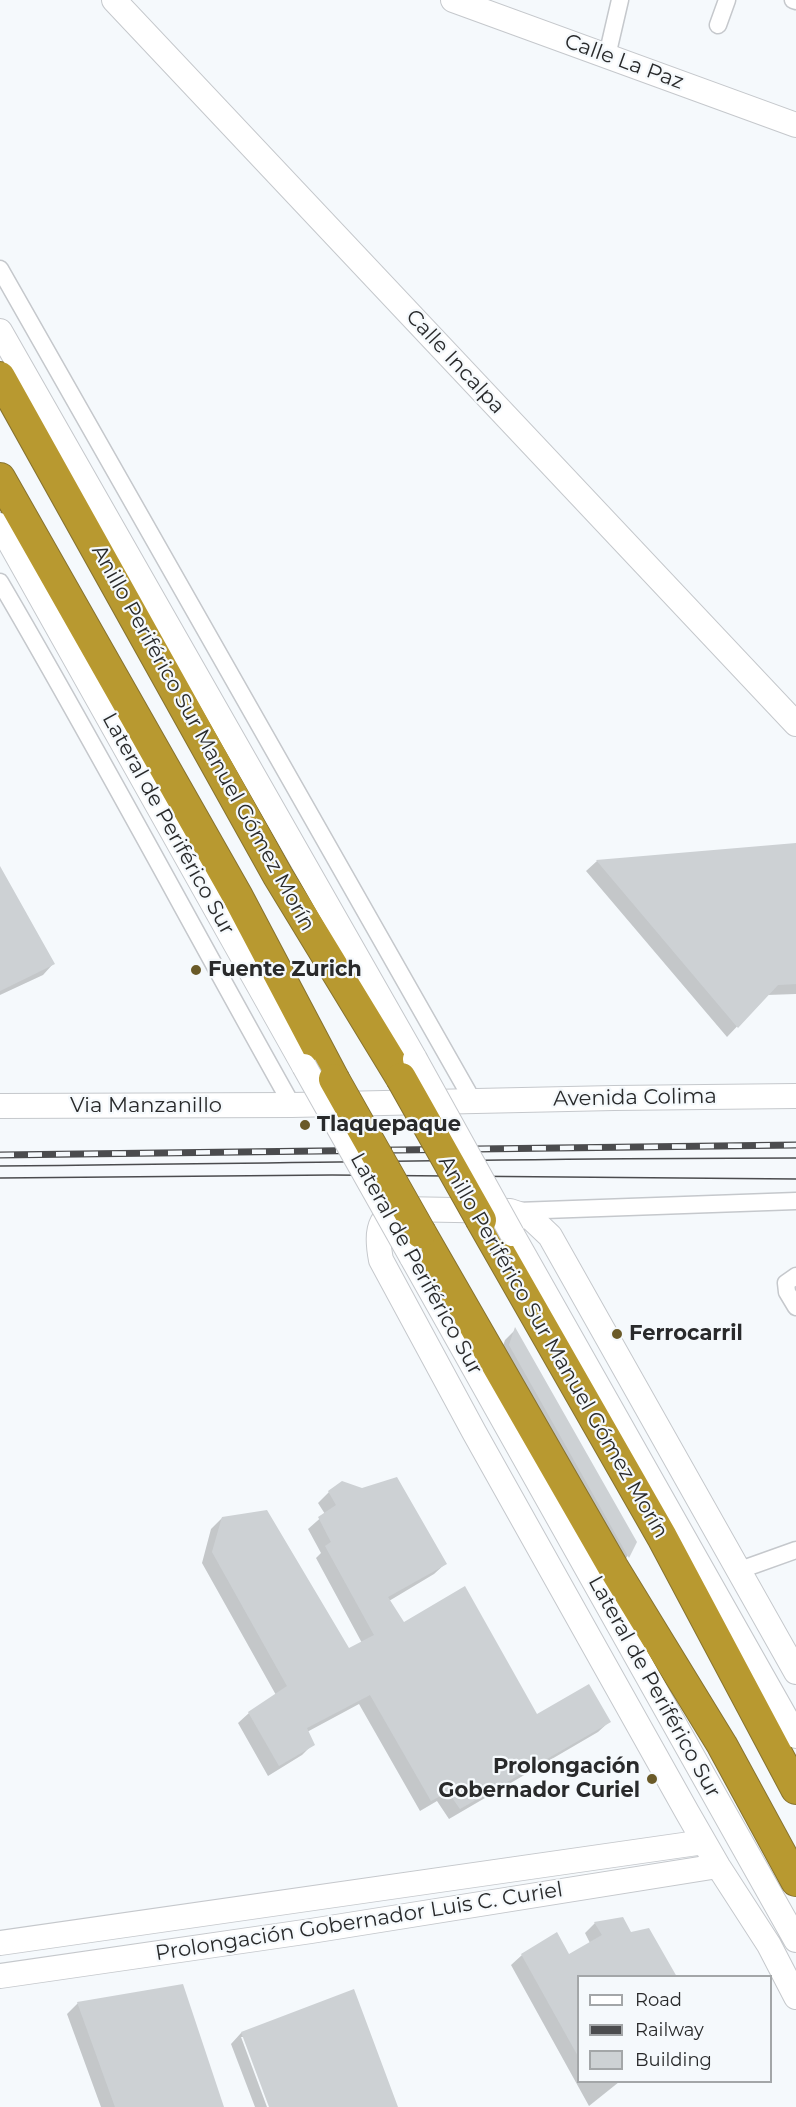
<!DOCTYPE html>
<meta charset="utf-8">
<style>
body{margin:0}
#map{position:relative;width:796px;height:2107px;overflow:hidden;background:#f5f9fc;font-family:Montserrat,sans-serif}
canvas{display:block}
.legend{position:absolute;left:577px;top:1975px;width:195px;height:108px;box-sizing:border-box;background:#f5f9fc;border:2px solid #a3a6a8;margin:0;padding:8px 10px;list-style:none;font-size:18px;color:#292a2b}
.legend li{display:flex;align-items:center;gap:12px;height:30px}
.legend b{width:30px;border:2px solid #a3a6a8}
</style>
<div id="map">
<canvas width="796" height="2107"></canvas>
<ul class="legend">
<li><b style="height:8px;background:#fff"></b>Road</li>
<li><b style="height:8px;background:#4b4c4e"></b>Railway</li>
<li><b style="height:16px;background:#cdd1d4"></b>Building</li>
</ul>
</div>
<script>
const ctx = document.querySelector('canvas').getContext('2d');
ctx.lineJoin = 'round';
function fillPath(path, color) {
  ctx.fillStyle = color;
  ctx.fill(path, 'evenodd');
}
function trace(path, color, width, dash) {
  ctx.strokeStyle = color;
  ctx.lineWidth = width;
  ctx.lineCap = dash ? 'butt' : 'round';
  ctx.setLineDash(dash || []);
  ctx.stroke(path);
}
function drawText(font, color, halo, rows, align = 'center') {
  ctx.font = font + ' Montserrat,sans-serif';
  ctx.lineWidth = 4.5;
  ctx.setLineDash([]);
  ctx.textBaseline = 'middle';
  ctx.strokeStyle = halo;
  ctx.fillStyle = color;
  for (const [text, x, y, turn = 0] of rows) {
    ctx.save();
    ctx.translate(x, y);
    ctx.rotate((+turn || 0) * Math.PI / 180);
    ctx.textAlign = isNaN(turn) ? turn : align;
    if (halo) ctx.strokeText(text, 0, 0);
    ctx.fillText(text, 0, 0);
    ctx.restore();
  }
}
fillPath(new Path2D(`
 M 796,845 L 796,994 L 767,995 L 727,1037 L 586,871 L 597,861 Z
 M 0,869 L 53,964 L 43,975 L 0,995 Z
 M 515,1330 L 635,1542 L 627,1557 L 617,1567 L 499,1357 L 505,1340 Z
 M 329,1492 L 445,1564 L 434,1574 L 389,1601 L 403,1624 L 537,1716 L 609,1722 L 598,1732 L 449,1819 L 437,1801 L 420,1811 L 359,1704 L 307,1732 L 313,1744 L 302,1755 L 268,1776 L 238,1723 L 249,1713 L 276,1695 L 202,1563 L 211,1529 L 222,1518 L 348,1650 L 362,1643 L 316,1558 L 321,1553 L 308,1529 L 325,1514 L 318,1503 Z
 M 622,1919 L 578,1976 L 578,2082 L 619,2082 L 589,2106 L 511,1965 L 522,1955 L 568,1956 L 590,1943 L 585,1933 L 595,1923 Z
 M 354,1991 L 397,2107 L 271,2107 L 244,2037 L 241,2037 L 267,2107 L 255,2107 L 231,2044 L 241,2033 Z
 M 78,2003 L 223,2107 L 101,2107 L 67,2014 Z`), '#0003');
fillPath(new Path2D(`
 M 796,843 L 796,984 L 778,985 L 738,1028 L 596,860 Z
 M 0,866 L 55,964 L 0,991 Z
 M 515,1327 L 637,1542 L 629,1558 L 509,1345 Z
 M 397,1477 L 447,1564 L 388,1597 L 404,1622 L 465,1586 L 537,1714 L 589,1684 L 611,1722 L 460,1809 L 448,1792 L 431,1801 L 370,1695 L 307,1728 L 315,1745 L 279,1766 L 248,1712 L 287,1686 L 212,1552 L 222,1517 L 267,1510 L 349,1648 L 374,1635 L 325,1546 L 331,1542 L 318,1517 L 336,1505 L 328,1491 L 342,1481 L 362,1488 Z
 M 623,1917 L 631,1932 L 649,1928 L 677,1977 L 579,1977 L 579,2058 L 521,1954 L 557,1932 L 569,1954 L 602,1935 L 594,1922 Z
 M 183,1984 L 224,2107 L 115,2107 L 77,2002 Z
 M 354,1989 L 398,2107 L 269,2107 L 241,2032 Z`), '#cdd1d4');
const street = new Path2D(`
 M 793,0 L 796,1
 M 718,25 L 727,0
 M 607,56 L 620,0
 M 0,269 L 473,1101
 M 0,582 C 101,754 194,931 292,1105
 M 517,1211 L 796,1201
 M 796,1276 L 786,1283 L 787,1292 L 796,1307
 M 740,1570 L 796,1550`);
const secondary = new Path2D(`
 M 114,0 L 796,724
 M 453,0 L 796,125
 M 0,331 L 415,1059
 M 0,525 L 304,1066
 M 0,1106 L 292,1105 L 614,1098 L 796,1096
 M 512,1234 L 796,1736
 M 411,1256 L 796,1940
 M 796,1672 L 550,1236 L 531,1218 L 510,1211 L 400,1209 C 375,1217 377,1239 381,1260 L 474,1432 L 687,1812 L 718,1866 L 769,1945 L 796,1997
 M 0,1943 L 704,1842
 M 0,1976 L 311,1931 L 718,1866`);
const highway = new Path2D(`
 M 0,377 L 278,876 L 401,1078
 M 0,478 L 238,897 L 334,1079
 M 481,1220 L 662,1537 L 796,1789
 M 421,1233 L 613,1567 L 722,1745 L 796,1881`);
trace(street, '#c5c8cc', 19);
trace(secondary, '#c5c8cc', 26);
trace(highway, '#86722e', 32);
trace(street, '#fff', 16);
trace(secondary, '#fff', 24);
trace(highway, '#b89930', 30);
trace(new Path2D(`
 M 0,1166 C 265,1164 531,1158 796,1158
 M 0,1178 L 332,1175 L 796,1179`), '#4b4c4e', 1.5);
const rail = new Path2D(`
 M 0,1155 L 796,1145`);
trace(rail, '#4b4c4e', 7);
trace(rail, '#f5f9fc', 4.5, [14]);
const secondaryBridge = new Path2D(`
 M 415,1059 L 512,1234
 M 304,1066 L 411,1256`);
const highwayBridge = new Path2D(`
 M 401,1078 L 481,1220
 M 334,1079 L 421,1233`);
trace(secondaryBridge, '#c5c8cc', 26, []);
trace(highwayBridge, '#86722e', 32, []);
trace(secondaryBridge, '#fff', 24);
trace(highwayBridge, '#b89930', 30);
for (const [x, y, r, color] of [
 [196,970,6,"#6a5a28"],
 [305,1125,6,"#6a5a28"],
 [617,1334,6,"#6a5a28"],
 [652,1779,6,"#6a5a28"]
]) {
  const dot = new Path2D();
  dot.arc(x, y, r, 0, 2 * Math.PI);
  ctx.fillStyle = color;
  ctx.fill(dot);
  trace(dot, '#f5f9fc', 2);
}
drawText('21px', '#292a2b', '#f5f9fc', [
 ["Calle La Paz",624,62,20],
 ["Calle Incalpa",455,362,47],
 ["Anillo Periférico Sur Manuel Gómez Morín",203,738,61],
 ["Lateral de Periférico Sur",168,824,61],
 ["Avenida Colima",635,1098,-1],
 ["Via Manzanillo",146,1106],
 ["Lateral de Periférico Sur",416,1264,61],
 ["Anillo Periférico Sur Manuel Gómez Morín",553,1347,60],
 ["Lateral de Periférico Sur",654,1687,61],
 ["Prolongación Gobernador Luis C. Curiel",359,1922,-9]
]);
drawText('bold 21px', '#292a2b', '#f5f9fc', [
 ["Fuente Zurich",208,970],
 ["Tlaquepaque",317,1125],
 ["Ferrocarril",629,1334],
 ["Prolongación",640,1767,"right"],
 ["Gobernador Curiel",640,1791,"right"]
], 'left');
</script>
